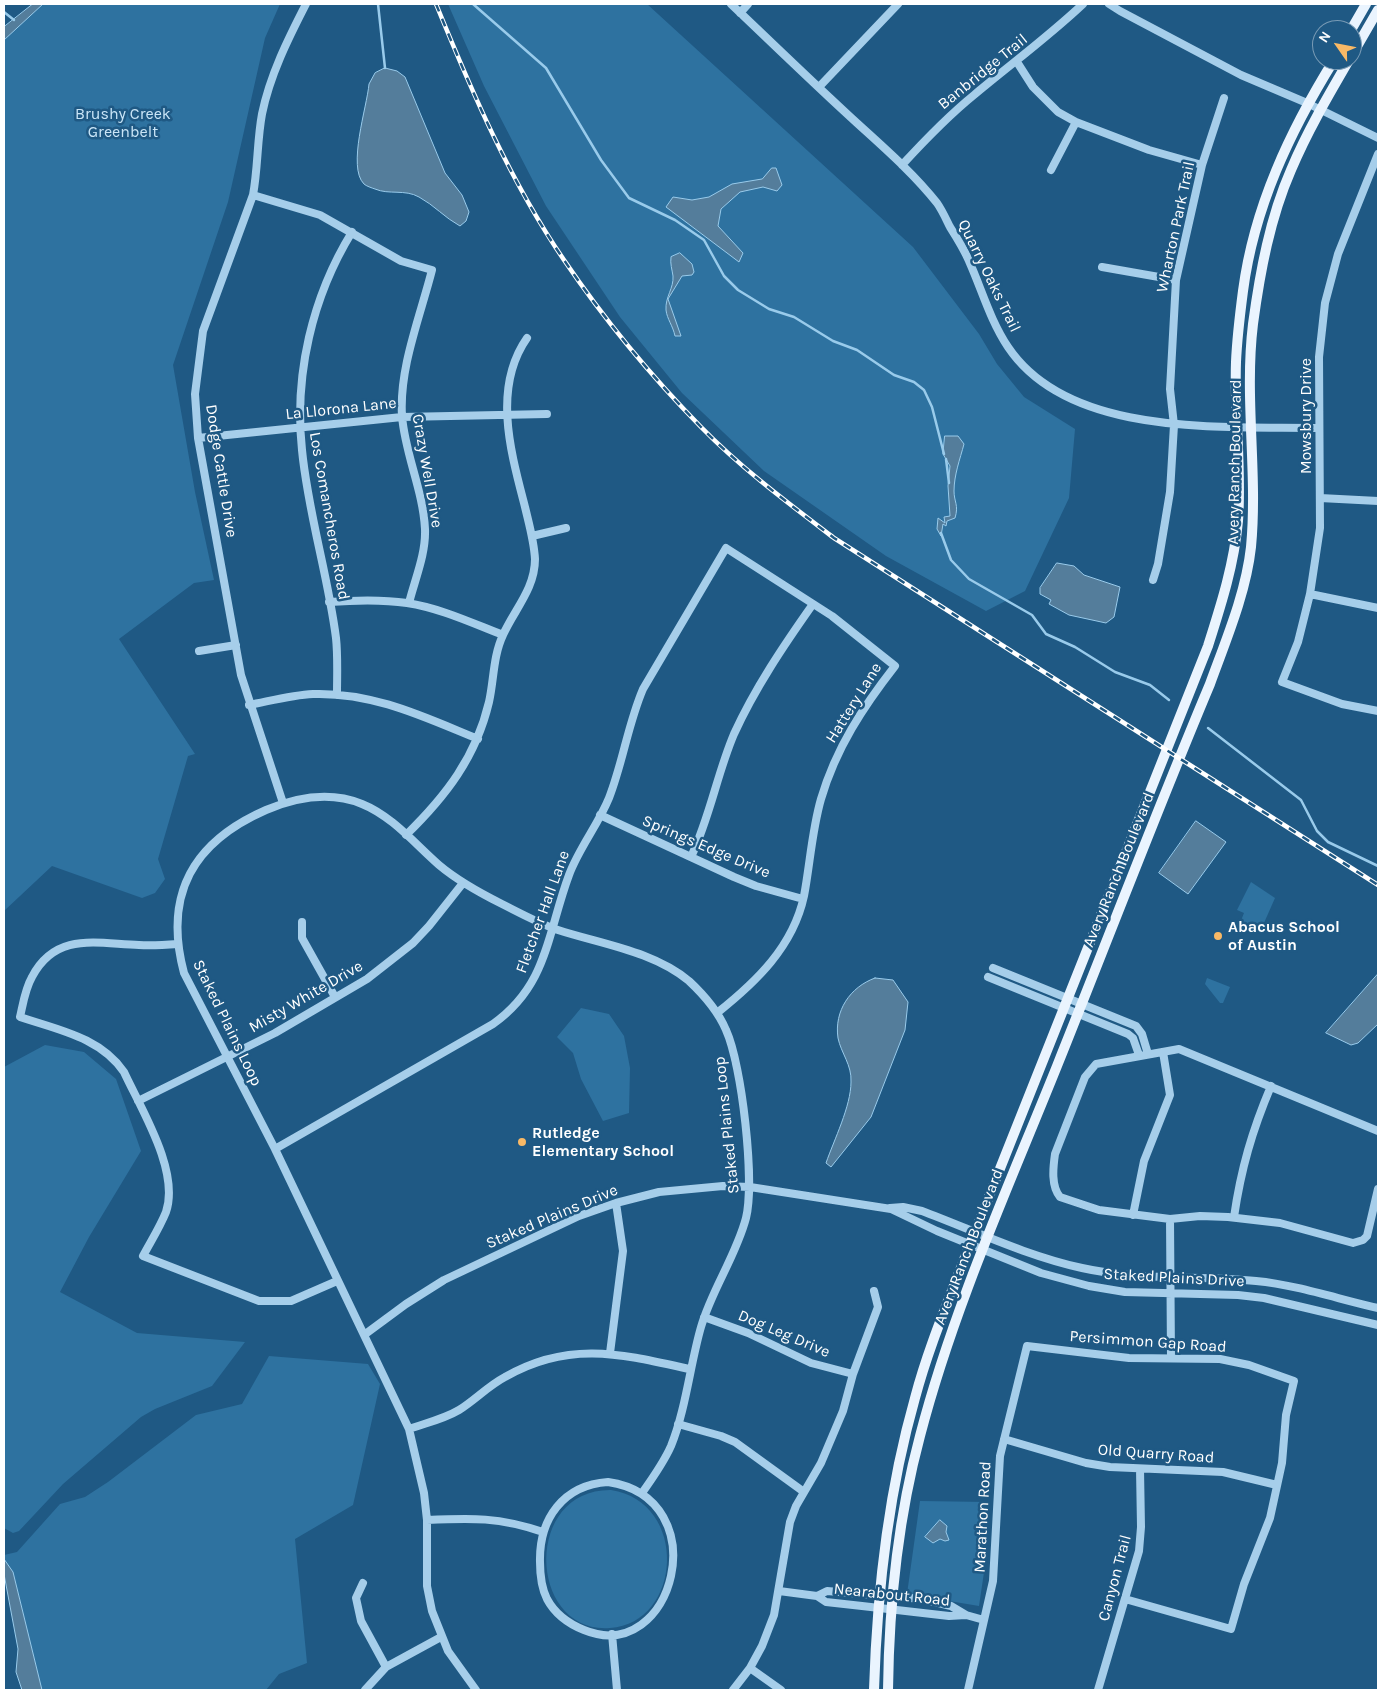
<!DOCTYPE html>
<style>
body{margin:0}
#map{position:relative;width:1382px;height:1694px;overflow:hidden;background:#1f5984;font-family:Karla,sans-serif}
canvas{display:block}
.frame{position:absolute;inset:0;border:5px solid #fff;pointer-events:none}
.north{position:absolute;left:1312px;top:20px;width:50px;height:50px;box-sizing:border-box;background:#1f5984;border:1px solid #799bb5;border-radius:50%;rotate:303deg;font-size:14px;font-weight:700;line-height:20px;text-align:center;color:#fff}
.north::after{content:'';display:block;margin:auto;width:18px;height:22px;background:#f8b966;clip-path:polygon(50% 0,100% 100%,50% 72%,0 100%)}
</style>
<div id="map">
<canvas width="1382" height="1694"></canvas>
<div class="frame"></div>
<div class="north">N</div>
</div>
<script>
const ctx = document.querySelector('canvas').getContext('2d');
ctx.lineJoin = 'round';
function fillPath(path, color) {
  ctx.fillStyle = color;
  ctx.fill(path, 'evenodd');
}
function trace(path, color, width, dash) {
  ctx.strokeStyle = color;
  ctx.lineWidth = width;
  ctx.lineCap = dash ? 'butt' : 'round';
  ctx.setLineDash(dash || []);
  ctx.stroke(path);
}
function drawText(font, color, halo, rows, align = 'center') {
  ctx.font = font + ' Karla,sans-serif';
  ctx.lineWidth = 5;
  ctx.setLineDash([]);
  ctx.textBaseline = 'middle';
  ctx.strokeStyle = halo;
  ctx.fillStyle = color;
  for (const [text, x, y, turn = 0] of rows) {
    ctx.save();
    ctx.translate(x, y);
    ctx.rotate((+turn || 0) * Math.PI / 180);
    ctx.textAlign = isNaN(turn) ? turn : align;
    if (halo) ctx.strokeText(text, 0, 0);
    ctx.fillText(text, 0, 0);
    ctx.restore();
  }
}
fillPath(new Path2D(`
 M 43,4 L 280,4 L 265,38 L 228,202 L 173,365 L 195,492 L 214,580 L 194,583 L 119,639 L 195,754 L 188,756 L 158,859 L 165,879 L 155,893 L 142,898 L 52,866 L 4,911 L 4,40 Z
 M 448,4 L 647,4 L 913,247 L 979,334 L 997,364 L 1024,397 L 1075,429 L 1069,498 L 1025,591 L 986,611 L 886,556 L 764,471 L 682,393 L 620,317 L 546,206 L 484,86 Z
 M 1251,882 L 1275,898 L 1260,932 L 1240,923 L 1244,913 L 1237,910 Z
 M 1207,978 L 1230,987 L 1223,1003 L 1220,1003 L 1205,984 Z
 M 581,1008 L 609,1014 L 624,1036 L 630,1068 L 629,1113 L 603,1121 L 581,1079 L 573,1053 L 557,1037 Z
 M 45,1045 L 84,1052 L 116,1079 L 141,1151 L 89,1237 L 60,1292 L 137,1333 L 245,1342 L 212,1386 L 155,1409 L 141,1417 L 63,1484 L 19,1531 L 13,1533 L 4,1528 L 4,1067 Z
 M 269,1356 L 368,1364 L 380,1384 L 353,1505 L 295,1539 L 307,1663 L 279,1674 L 266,1690 L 42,1690 L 13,1572 L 4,1559 L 4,1555 L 17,1552 L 60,1504 L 85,1497 L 108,1482 L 196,1415 L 242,1404 Z
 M 611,1490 C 689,1502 683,1623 610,1628 C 528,1634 522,1489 611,1490 Z
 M 920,1501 L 987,1502 L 987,1552 L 979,1606 L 907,1594 Z`), '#2e72a0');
const water = new Path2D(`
 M 33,4 L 43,4 L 4,40 L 4,27 Z
 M 385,68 L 397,71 L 405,77 L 445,173 L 462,195 L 469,212 L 466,221 L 460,226 C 445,218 434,205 419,197 C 405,189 389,195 375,189 C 372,188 366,186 364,184 C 347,167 367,107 369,84 L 375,73 Z
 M 772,168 L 776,168 L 782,185 L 777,191 L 763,187 L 740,192 L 721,209 L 718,226 L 743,253 L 739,262 L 666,207 L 673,197 L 692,200 L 709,197 L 732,184 L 762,179 Z
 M 680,253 L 692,264 L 694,272 L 692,275 L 682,276 L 668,299 L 681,336 L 675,336 C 673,326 667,319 666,310 C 665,297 674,288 673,276 C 672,269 670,264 671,257 Z
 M 945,436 L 958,436 L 964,444 C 960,459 954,475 954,491 C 954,502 959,505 955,518 L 947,521 L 946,526 L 943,524 L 941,536 L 937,529 L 938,518 L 945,523 L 944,517 L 950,516 L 948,486 L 950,466 L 943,454 Z
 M 1057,563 L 1074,566 L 1084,575 L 1120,587 L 1114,617 L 1106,623 L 1069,615 L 1049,604 L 1051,600 L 1040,594 L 1040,588 Z
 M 1196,821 L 1226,842 L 1188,894 L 1159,873 Z
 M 1378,974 L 1378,1024 L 1358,1043 L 1351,1045 L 1326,1033 Z
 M 875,978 L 893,980 L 908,1002 L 905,1030 L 871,1117 L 831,1167 L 826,1163 C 834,1140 851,1106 851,1082 C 852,1065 841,1053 838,1038 C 834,1011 850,987 875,978 Z
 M 940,1520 L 947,1526 L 946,1532 L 949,1540 L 945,1541 L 940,1539 L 933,1543 L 925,1537 Z
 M 4,1559 L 13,1572 L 42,1690 L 22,1690 L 16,1672 L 18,1649 L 4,1574 Z`);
fillPath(water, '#547d9b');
trace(water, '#99cbeb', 1);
trace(new Path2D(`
 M 378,4 L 385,68
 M 473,4 L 546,68 L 601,160 L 629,198 L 675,220 L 704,240 L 724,276 L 738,290 L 769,309 L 794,317 L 833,341 L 857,350 L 894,375 L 914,382 L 924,390 L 932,407 L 944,454
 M 4,12 L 14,20
 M 946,459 L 949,483
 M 941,533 L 951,560 L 969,579 L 1032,615 L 1046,634 L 1075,647 L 1115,672 L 1150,685 L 1169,700
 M 1208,728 L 1301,800 L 1317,831 L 1328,842 L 1378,866`), '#99cbeb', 2.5);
trace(new Path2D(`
 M 731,4 C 769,40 806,76 845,112 C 876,141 910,169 937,203 C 942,210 946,219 950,227 C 957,238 964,249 969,261 C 982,290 990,320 1008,347 C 1069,438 1223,426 1319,428
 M 1109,4 L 1120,11 L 1241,75 L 1307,103 L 1378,138
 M 740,13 L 748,4
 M 1017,62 L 1033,87 L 1058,112 L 1076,122 L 1149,150 L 1202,165
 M 819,87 L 898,4
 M 1378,154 L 1338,254 L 1325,303 L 1319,357 L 1320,528 L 1310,594 L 1298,642 L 1282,682 L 1342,704 L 1378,711
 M 902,165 C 925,140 948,116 974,95 C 1011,64 1048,37 1083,4
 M 1051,170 L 1076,122
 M 253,195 L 320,215 L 401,261 L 432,270 C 420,317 399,368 402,416 C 405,454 423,490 425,529 C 426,554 415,579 409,603
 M 1102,267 L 1176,280
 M 198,438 L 402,417 L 547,414
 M 1320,498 L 1378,501
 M 532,536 L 566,528
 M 1153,580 L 1158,564 L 1170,492 L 1174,425 L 1170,389 L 1176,280 L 1202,165 L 1224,98
 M 1310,594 L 1378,608
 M 329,602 C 355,600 381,599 407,603 C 440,608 472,623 503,635
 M 199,651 L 236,645
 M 337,695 C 337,676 338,656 336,638 C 328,575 308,513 302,450 C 294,375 312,297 352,232
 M 249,705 C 270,701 292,695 313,694 C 373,692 424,717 478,739
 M 283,803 L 241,675 L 198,438 L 195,394 L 203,331 L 253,195 C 258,168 257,141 262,114 C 270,75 288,39 306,4
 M 600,815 L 734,877 L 756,886 L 803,899
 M 406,835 C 446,796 476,757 489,702 C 494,680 493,656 503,635 C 514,610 535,589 535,559 C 534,541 529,524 525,507 C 511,453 492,388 527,338
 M 691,857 C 710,817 717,774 734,734 C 755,688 784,645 813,604
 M 302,922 L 302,938 L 335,997
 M 178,944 C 165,945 152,946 139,945 C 98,944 56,931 32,977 C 25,989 23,1004 20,1017 C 58,1030 100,1037 124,1072 C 141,1109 180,1171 166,1212 C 160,1227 151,1241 143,1256 L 259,1301 L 291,1301 L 337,1281
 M 993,968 L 1136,1026 L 1142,1034 L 1148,1054
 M 988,977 L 1128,1034 L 1133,1038 L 1139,1055
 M 138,1101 L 275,1033 L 367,979 L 413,943 L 429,926 L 463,883
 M 1378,1131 L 1179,1049 L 1096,1064 L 1085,1077 L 1055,1154 C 1053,1168 1051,1186 1060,1197 L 1099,1210 L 1170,1219 L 1200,1216 L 1228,1217 L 1280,1223 L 1353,1243 L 1363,1240 L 1367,1236 L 1378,1189
 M 275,1149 L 493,1024 C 548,985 547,934 569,875 C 579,848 598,825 609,798 C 623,762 628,724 643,689 L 726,548 L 832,616 L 895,666 C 863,707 836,748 821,799 C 812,830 810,864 804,896 C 793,947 756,982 717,1013
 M 890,1208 L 903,1207 L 922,1211 C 975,1231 1027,1256 1082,1268 C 1140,1281 1198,1275 1256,1281 C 1297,1285 1338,1299 1378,1308
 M 1133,1215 L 1144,1161 L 1170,1095 L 1163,1052
 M 1234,1217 C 1241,1169 1252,1131 1271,1086
 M 1170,1219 L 1171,1358
 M 704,1317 L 748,1333 L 811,1363 L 853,1374
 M 364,1335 L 406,1304 L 444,1280 L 579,1216 L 616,1203 L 659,1192 L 723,1186 L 750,1187 L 891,1209 L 937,1231 L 1041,1273 L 1089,1286 L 1125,1292 L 1238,1295 L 1264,1298 L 1378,1325
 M 610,1353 L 623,1251 L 616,1203
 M 678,1424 L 721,1436 L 735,1442 L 804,1492
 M 409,1429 C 426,1423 444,1419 459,1410 C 475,1400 488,1386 505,1377 C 569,1340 622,1354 689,1369
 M 1004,1439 L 1086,1463 L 1110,1467 L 1223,1472 L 1277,1485
 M 608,1482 C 718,1498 674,1667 584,1630 C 569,1624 555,1614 547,1599 C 541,1587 540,1575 540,1562 C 539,1519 563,1485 608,1482 Z
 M 427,1520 C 472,1518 499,1517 543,1532
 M 363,1583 L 356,1598 L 361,1621 L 386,1667
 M 779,1591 L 817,1596 L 826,1602 L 862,1606 L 949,1616 L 966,1615
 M 817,1596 L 827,1591 L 922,1599 L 951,1606 L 966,1615 L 984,1620
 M 612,1634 L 617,1690
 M 750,1668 L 781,1690
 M 365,1690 L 386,1667 L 441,1637
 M 476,1690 L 448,1651 L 432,1611 L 427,1586 L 427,1520 L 424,1493 L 409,1429 L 275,1149 L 184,973 C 163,894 193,842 266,810 C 297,797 330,791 362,804 C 392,816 415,844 439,865 C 458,881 480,893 502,904 C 520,913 538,923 558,930 C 601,944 653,951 689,981 C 704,995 718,1011 726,1030 C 742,1065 755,1181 746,1218 C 736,1256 712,1289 701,1327 C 690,1365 686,1409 671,1446 C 664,1462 652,1479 642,1493
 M 733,1690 L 750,1668 L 762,1646 L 774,1615 L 790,1522 L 796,1506 L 821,1463 L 843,1411 L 853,1374 L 878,1307 L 874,1291
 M 968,1690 L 993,1581 L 1000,1456 L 1027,1346 L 1129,1358 L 1220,1359 L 1249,1365 L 1294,1381 L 1286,1415 L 1282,1463 L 1270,1518 L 1244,1584 L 1231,1629 L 1125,1599
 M 1098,1690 L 1139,1551 L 1141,1527 L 1140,1469`), '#a6ceea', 8);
trace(new Path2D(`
 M 1351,30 L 1366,4
 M 1352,55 L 1378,10
 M 874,1690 C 877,1591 888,1493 915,1398 C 929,1345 951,1295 970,1244 L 1208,646 C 1221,605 1234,565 1238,521 C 1242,469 1234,415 1236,362 C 1237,339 1240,314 1243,291 C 1254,207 1290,131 1334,60
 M 888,1690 C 889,1606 898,1518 920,1436 C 953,1309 1008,1188 1057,1066 C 1108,939 1157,810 1210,684 C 1226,640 1246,593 1251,547 C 1258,473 1244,398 1253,324 C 1260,272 1270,218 1291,170 C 1307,132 1328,96 1349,60`), '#eaf4fe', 10);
const rail = new Path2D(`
 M 436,4 C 472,92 510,181 564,260 C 604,319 651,376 701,427 C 741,468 788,503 834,538 L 1378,885`);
trace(rail, '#fff', 4.5);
trace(rail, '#1f5984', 2.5, [8]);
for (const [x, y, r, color] of [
 [1218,936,5,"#f8b966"],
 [522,1142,5,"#f8b966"]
]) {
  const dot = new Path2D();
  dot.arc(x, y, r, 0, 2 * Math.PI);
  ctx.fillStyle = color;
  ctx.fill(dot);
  trace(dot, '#1f5984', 2);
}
drawText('16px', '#fff', '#1f5984', [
 ["Banbridge Trail",983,72,-39],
 ["Wharton Park Trail",1176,227,-78],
 ["Quarry Oaks Trail",989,276,64],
 ["La Llorona Lane",341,409,-6],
 ["Mowsbury Drive",1306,416,-90],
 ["Avery Ranch Boulevard",1235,462,-89],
 ["Dodge Cattle Drive",221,471,81],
 ["Crazy Well Drive",427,471,80],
 ["Los Comancheros Road",329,516,80],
 ["Hattery Lane",854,703,-58],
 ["Springs Edge Drive",706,847,23],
 ["Avery Ranch Boulevard",1119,870,-68],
 ["Fletcher Hall Lane",543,912,-70],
 ["Misty White Drive",306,997,-30],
 ["Staked Plains Loop",227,1023,64],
 ["Staked Plains Loop",727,1125,-96],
 ["Staked Plains Drive",552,1217,-23],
 ["Avery Ranch Boulevard",969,1247,-69],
 ["Staked Plains Drive",1174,1278,3],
 ["Dog Leg Drive",784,1334,23],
 ["Persimmon Gap Road",1148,1342,4],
 ["Old Quarry Road",1156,1454,4],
 ["Marathon Road",983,1517,-87],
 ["Canyon Trail",1115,1578,-75],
 ["Nearabout Road",892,1595,6]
]);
drawText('16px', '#cae5f7', '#1f5984', [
 ["Brushy Creek",123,114],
 ["Greenbelt",123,132]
]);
drawText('bold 16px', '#fff', '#1f5984', [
 ["Abacus School",1228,927],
 ["of Austin",1228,945],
 ["Rutledge",532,1133],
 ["Elementary School",532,1151]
], 'left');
</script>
